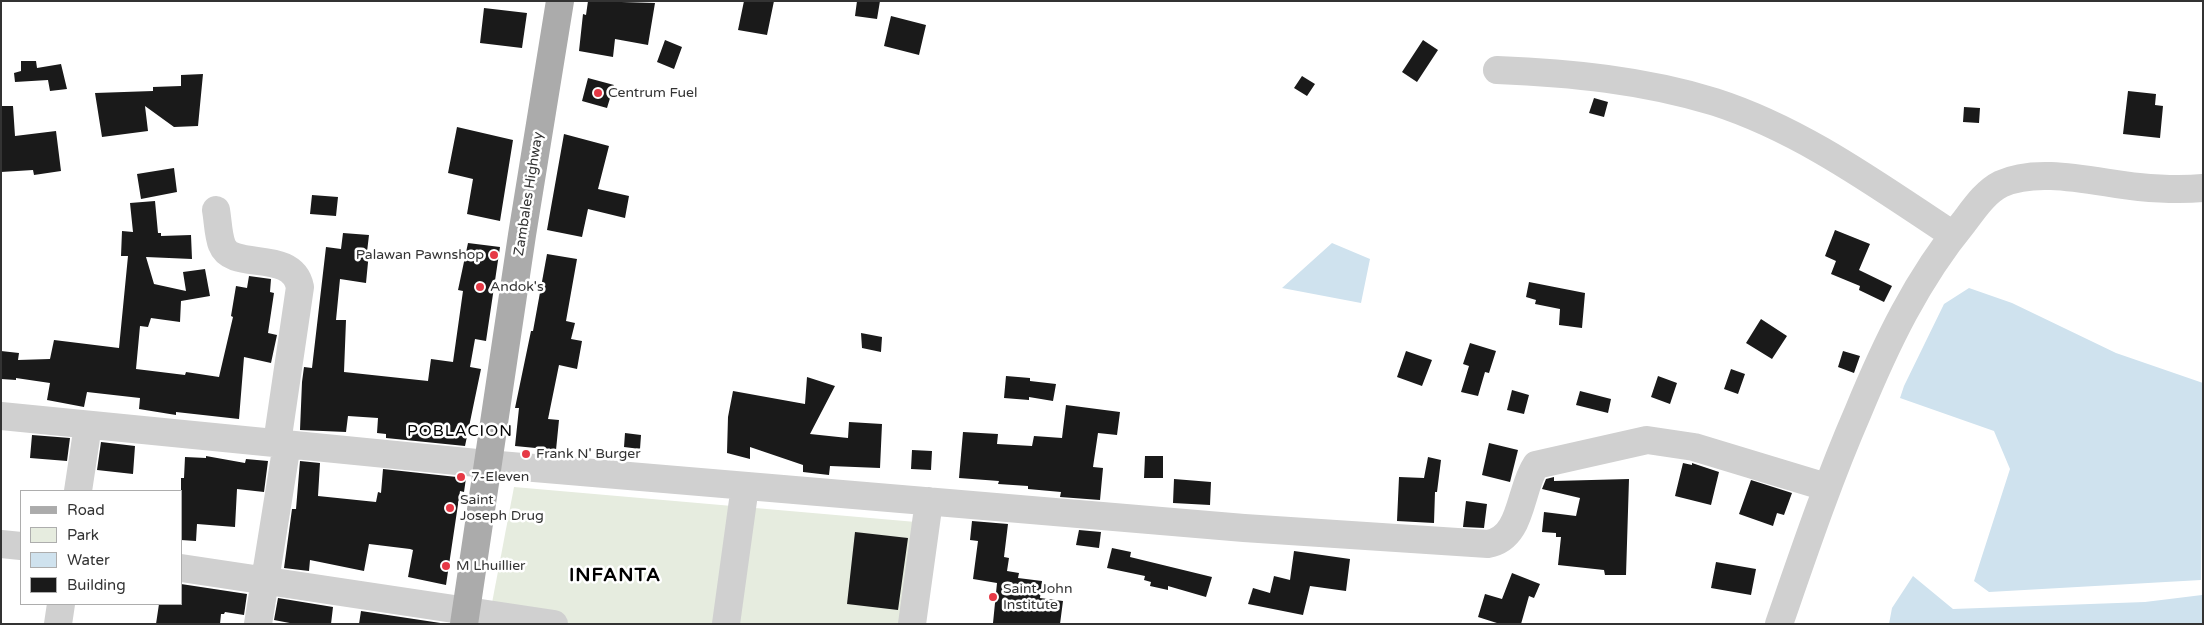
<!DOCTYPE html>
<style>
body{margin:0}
#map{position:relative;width:2204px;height:625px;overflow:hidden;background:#fff;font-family:"Varela Round",sans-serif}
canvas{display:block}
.frame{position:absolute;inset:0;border:2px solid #333;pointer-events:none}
.legend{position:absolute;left:20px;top:490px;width:162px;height:115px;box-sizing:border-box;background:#fff;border:1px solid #adadad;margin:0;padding:6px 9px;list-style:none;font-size:15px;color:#333}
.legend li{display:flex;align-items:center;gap:10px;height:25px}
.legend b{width:25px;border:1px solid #adadad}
</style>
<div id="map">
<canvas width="2204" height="625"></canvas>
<div class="frame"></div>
<ul class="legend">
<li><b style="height:6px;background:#ababab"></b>Road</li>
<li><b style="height:14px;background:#e6ecdf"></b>Park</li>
<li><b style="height:14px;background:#cfe2ee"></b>Water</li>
<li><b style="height:14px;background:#1a1a1a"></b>Building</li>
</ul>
</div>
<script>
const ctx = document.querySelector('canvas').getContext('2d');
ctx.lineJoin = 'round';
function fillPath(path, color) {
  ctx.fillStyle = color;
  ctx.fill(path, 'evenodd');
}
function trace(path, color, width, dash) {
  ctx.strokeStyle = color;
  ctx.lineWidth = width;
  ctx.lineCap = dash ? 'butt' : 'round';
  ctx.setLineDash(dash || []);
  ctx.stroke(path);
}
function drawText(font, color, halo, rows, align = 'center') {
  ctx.font = font + ' "Varela Round",sans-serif';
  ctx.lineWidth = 5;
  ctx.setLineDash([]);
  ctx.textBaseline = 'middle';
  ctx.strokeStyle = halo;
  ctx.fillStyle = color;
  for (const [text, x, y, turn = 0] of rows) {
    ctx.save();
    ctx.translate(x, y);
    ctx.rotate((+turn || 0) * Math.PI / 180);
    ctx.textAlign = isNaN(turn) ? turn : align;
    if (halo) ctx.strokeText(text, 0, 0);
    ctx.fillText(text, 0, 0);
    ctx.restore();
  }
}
fillPath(new Path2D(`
 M 514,487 L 916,522 L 905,624 L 488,624 Z`), '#e6ecdf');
fillPath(new Path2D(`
 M 1332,243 L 1370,259 L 1361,303 L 1282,288 Z
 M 1969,288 L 2012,303 L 2116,353 L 2203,383 L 2201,580 L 1989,592 L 1974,581 L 2010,469 L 1994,431 L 1900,398 L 1904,386 L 1944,304 Z
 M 1913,576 L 1953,609 L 2145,602 L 2202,595 L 2203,624 L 1889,624 L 1892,608 Z`), '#cfe2ee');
fillPath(new Path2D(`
 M 588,1 L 655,3 L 648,45 L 615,39 L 613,57 L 579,51 L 583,14 L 586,15 Z
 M 744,1 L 774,1 L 767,35 L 738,30 Z
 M 857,1 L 880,1 L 877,19 L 855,16 Z
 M 484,8 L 527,13 L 522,48 L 480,43 Z
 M 891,16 L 926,25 L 919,55 L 884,46 Z
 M 665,40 L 682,47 L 674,69 L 657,62 Z
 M 1423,40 L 1438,50 L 1417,82 L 1402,72 Z
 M 21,61 L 36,61 L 37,68 L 61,64 L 67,89 L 50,91 L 48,80 L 15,82 L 14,73 L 21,71 Z
 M 203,74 L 198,126 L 174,127 L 145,106 L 148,131 L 102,137 L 95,93 L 153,91 L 153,87 L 181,86 L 181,75 Z
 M 1302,76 L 1315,84 L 1307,96 L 1294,88 Z
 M 588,78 L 614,85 L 607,108 L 582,101 Z
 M 2128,91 L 2156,94 L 2155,105 L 2163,106 L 2160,138 L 2123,134 Z
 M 1594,98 L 1608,102 L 1604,117 L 1589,113 Z
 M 1,106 L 13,106 L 15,136 L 56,131 L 61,171 L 34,175 L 33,170 L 1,172 Z
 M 1964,107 L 1980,108 L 1979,123 L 1963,122 Z
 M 457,127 L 513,140 L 500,221 L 467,214 L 473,179 L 448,173 Z
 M 564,134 L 609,146 L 598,189 L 629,196 L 625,218 L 588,209 L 582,237 L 547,230 Z
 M 174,168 L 177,192 L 141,199 L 137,174 Z
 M 312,195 L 338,197 L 336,216 L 310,214 Z
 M 155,201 L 158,233 L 161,233 L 161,236 L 191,235 L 192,259 L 146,257 L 154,284 L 186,291 L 183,272 L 205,269 L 210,296 L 181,301 L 180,322 L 151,318 L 148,327 L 140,326 L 136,369 L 185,375 L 186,372 L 219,377 L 233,317 L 231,316 L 236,286 L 247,288 L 249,276 L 271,279 L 270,292 L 274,293 L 268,333 L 277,335 L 271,363 L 244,357 L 239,419 L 176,412 L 176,415 L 139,409 L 140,398 L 87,392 L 84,407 L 47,400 L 50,383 L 16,378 L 16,380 L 1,379 L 1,351 L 19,353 L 18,360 L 50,359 L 54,340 L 119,348 L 128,256 L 121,256 L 122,231 L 133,232 L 130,203 Z
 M 1835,230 L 1870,244 L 1859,270 L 1892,286 L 1884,302 L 1859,290 L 1860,286 L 1831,274 L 1836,261 L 1825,256 Z
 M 343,233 L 369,235 L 367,252 L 369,252 L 366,283 L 340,279 L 336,320 L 346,320 L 344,372 L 428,381 L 431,359 L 453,362 L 463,291 L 458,290 L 468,243 L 500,247 L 486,341 L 475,339 L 470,367 L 481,369 L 465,446 L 386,438 L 386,434 L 377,433 L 378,418 L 348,416 L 346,432 L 300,430 L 302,382 L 304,367 L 312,368 L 326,247 L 341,249 Z
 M 547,254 L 577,259 L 566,321 L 575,323 L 571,339 L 582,341 L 577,369 L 559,365 L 548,419 L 559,420 L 556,450 L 515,446 L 519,408 L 515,408 L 531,331 L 533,331 Z
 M 1529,282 L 1585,293 L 1582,328 L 1559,325 L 1560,309 L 1535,304 L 1536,300 L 1526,297 Z
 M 1761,319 L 1787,336 L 1772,359 L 1746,343 Z
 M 861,333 L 882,337 L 881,352 L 862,348 Z
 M 1470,343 L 1496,351 L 1489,373 L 1485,372 L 1478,396 L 1461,392 L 1469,366 L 1463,364 Z
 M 1406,351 L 1432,360 L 1422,386 L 1397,377 Z
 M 1843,351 L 1860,356 L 1854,373 L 1838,367 Z
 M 1731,369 L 1745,374 L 1738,394 L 1724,389 Z
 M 1006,376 L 1030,378 L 1030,381 L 1056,384 L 1053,401 L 1029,397 L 1029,400 L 1004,398 Z
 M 1658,376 L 1677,383 L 1670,404 L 1651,397 Z
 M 807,377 L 835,386 L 810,434 L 848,438 L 849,422 L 882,424 L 880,468 L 830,466 L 829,475 L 803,472 L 803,465 L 750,447 L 750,459 L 727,453 L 728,417 L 733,391 L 805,404 Z
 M 1512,390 L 1529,395 L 1524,414 L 1507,410 Z
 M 1580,391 L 1611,399 L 1608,413 L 1576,405 Z
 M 1066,405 L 1120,412 L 1117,435 L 1098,433 L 1093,467 L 1103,468 L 1100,500 L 1060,497 L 1061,492 L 1028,489 L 1028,486 L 998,484 L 999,481 L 959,478 L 963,432 L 998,434 L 997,444 L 1032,446 L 1034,436 L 1062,438 Z
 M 625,433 L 641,435 L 640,449 L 624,447 Z
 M 32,435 L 70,438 L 67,461 L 30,458 Z
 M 101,442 L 135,446 L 133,474 L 97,470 Z
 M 1489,443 L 1518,450 L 1510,482 L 1482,475 Z
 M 912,450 L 932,451 L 931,470 L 911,469 Z
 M 206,456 L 245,463 L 246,459 L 268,461 L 264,492 L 237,489 L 235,527 L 197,524 L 196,541 L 181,540 L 181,478 L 184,478 L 185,457 L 206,458 Z
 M 1145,456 L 1163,456 L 1163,478 L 1144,478 Z
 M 1428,457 L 1441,460 L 1437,492 L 1435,492 L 1434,523 L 1397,521 L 1399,477 L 1424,478 Z
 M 300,461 L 320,463 L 318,496 L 376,502 L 378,492 L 381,493 L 383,469 L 466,478 L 464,492 L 460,491 L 446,585 L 408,577 L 413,550 L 410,549 L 369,544 L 364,571 L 310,560 L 309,571 L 284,568 L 292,509 L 296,509 Z
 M 1683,463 L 1692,465 L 1692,463 L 1719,472 L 1711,505 L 1675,496 Z
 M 1554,477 L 1554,481 L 1629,479 L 1626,575 L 1605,575 L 1604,570 L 1558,565 L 1561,537 L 1556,537 L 1556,533 L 1542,532 L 1544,512 L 1576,516 L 1580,498 L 1542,489 L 1546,479 Z
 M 1174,479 L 1211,482 L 1210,505 L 1173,503 Z
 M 1751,480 L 1792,493 L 1784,515 L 1777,513 L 1773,526 L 1739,514 Z
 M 1466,501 L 1487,504 L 1484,528 L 1463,527 Z
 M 972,521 L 1008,524 L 1004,557 L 1009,558 L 1007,571 L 1019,573 L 1018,578 L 1042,581 L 1040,598 L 1063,601 L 1060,624 L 993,623 L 997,583 L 973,579 L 978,541 L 970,540 Z
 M 1079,530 L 1101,532 L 1099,548 L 1076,545 Z
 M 855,532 L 908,538 L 898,610 L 847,604 Z
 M 1112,548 L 1131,552 L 1130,557 L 1212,577 L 1206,597 L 1168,586 L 1168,590 L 1150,586 L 1151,582 L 1144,580 L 1145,576 L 1107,568 Z
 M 1294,551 L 1350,559 L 1346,591 L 1310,586 L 1303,615 L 1248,604 L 1253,588 L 1270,593 L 1274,576 L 1290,580 Z
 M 1716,562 L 1756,569 L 1751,595 L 1711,588 Z
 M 1512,573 L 1540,584 L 1534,598 L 1529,596 L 1521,624 L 1500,624 L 1478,617 L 1485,594 L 1502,599 Z
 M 181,584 L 247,594 L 244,615 L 225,612 L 224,614 L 221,614 L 220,624 L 156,624 L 159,604 L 181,604 Z
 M 278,598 L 333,607 L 331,624 L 295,624 L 274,620 Z
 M 361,611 L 447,624 L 359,624 Z`), '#1a1a1a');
trace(new Path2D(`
 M 1497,70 C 1570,73 1644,80 1715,102 C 1802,130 1877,185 1953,235
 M 216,210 C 218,221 218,235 222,245 C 232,272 292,248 300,287 L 277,443
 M 1,416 L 487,464 L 1244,528 L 1488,544 C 1523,538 1519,490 1536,465 L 1647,440 L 1694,447 L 1826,487
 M 78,491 L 88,425
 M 1,544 L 21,546
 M 181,568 L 554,624
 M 58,624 L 61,604
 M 258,624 L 287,444
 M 726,624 L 745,486
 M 912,624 L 929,501
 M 1779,624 C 1804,552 1828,481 1858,412 C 1886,344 1917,279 1964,222 C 1974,209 1985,192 2001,184 C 2039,166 2098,183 2139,187 C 2160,189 2182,190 2203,188`), '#d0d0d0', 28);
trace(new Path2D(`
 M 464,624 L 522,235 L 560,1`), '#ababab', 28);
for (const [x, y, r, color] of [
 [598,93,5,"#e63946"],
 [494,255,5,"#e63946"],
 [480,287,5,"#e63946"],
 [526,454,5,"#e63946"],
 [461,477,5,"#e63946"],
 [450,508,5,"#e63946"],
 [446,566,5,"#e63946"],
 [993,597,5,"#e63946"]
]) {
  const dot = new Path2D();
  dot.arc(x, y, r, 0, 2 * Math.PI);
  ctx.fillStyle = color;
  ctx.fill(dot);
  trace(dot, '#fff', 2);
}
drawText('14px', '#333', '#fff', [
 ["Centrum Fuel",608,93],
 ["Palawan Pawnshop",484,255,"right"],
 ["Andok's",490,287],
 ["Frank N' Burger",536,454],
 ["7-Eleven",471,477],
 ["Saint",460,500],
 ["Joseph Drug",460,516],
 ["M Lhuillier",456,566],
 ["Saint John",1003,589],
 ["Institute",1003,605]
], 'left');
drawText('14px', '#333', '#fff', [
 ["Zambales Highway",529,194,-81]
]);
ctx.letterSpacing = '1px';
drawText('16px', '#000', '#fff', [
 ["POBLACION",460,432]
]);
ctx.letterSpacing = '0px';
ctx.letterSpacing = '1px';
drawText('bold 19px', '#000', '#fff', [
 ["INFANTA",615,576]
]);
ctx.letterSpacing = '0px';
</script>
